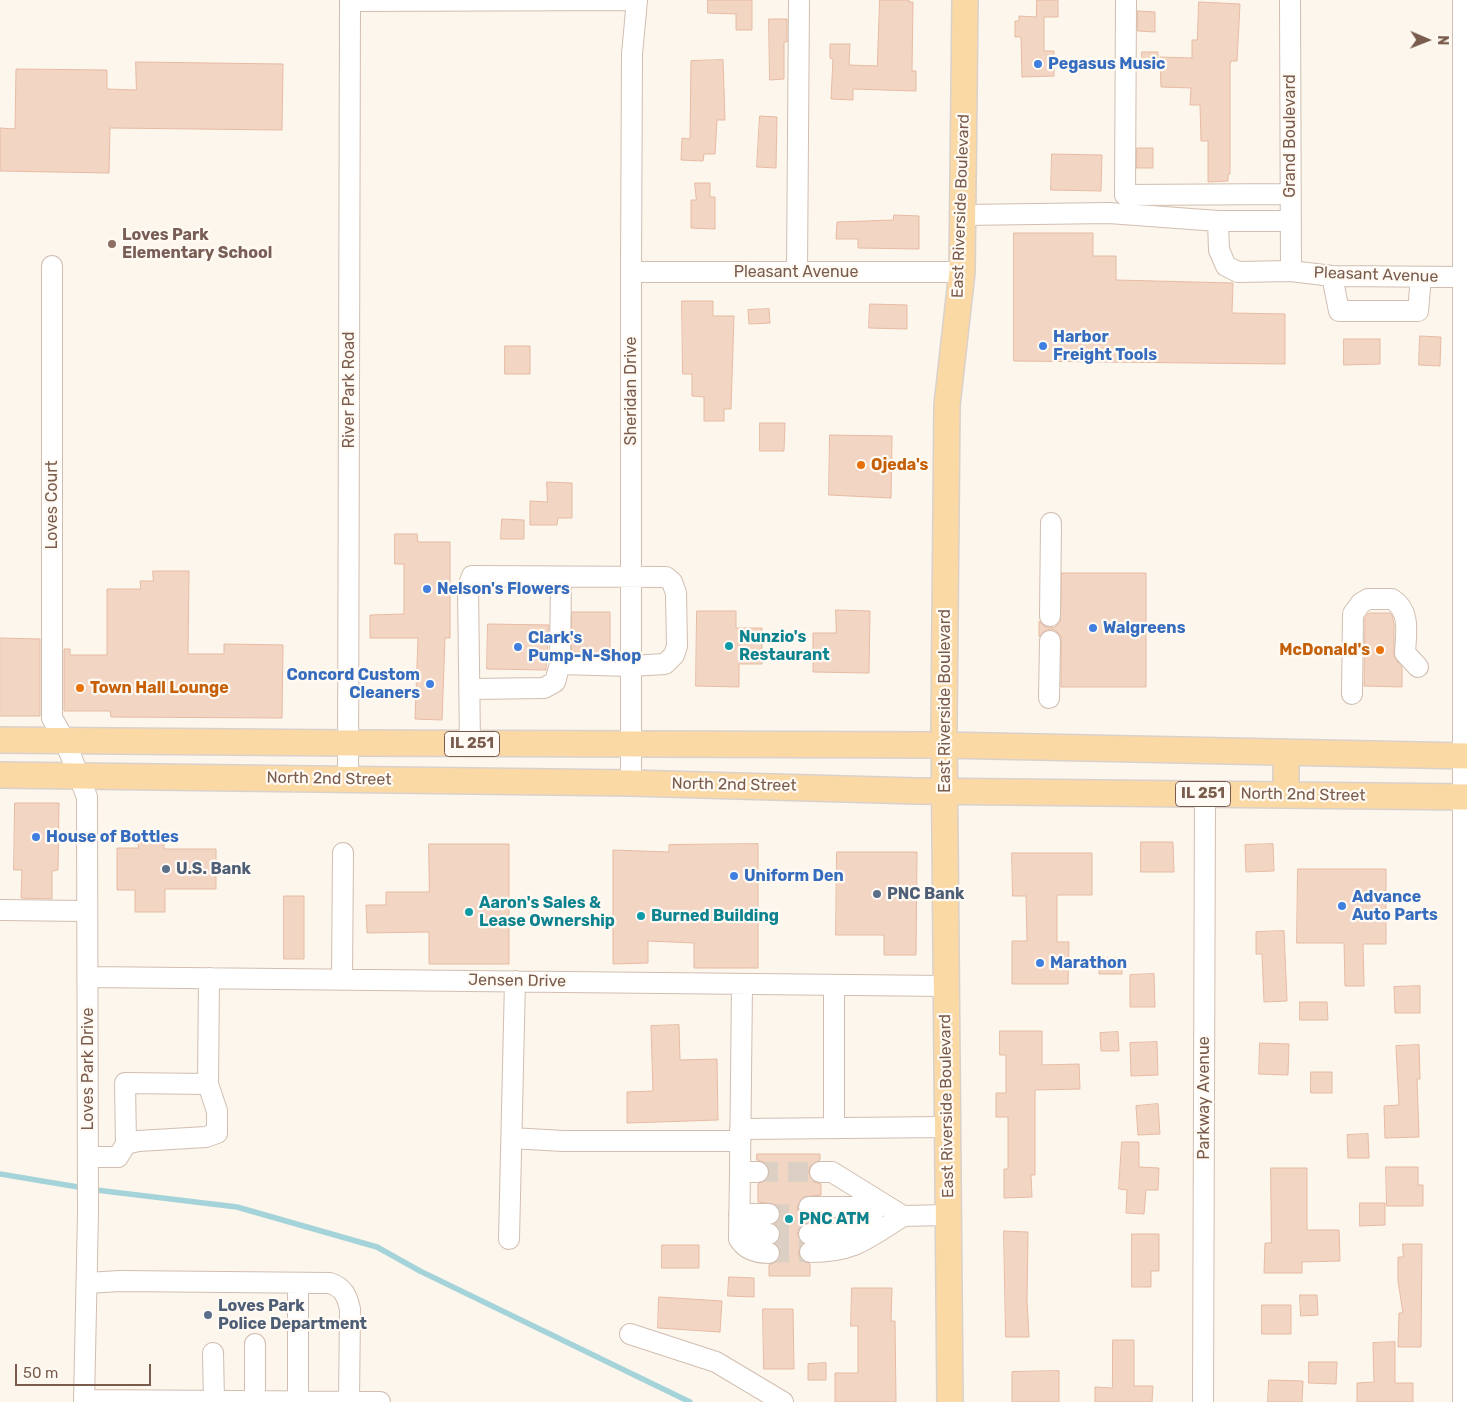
<!DOCTYPE html>
<style>
body{margin:0}
#map{position:relative;width:1467px;height:1402px;overflow:hidden;background:#fdf6ec;font-family:Rubik,sans-serif}
canvas{display:block}
.north{position:absolute;left:1402px;top:15px;width:50px;height:50px;-webkit-text-stroke:4px #fffaf3;paint-order:stroke;rotate:91deg;font-size:14px;font-weight:700;line-height:20px;text-align:center;color:#7a5c4d}
.north::after{content:'';display:block;margin:auto;width:18px;height:22px;background:#7a5c4d;clip-path:polygon(50% 0,100% 100%,50% 72%,0 100%)}
.scale{position:absolute;left:15px;top:1364px;width:136px;height:22px;box-sizing:border-box;border:2px solid #7a5c4d;border-top:0;padding-left:6px;font-size:15px;line-height:18px;white-space:nowrap;color:#7a5c4d;-webkit-text-stroke:4px #fffaf3;paint-order:stroke}
</style>
<div id="map">
<canvas width="1467" height="1402"></canvas>
<div class="north">N</div>
<div class="scale">50 m</div>
</div>
<script>
const ctx = document.querySelector('canvas').getContext('2d');
ctx.lineJoin = 'round';
function trace(path, color, width, dash) {
  ctx.strokeStyle = color;
  ctx.lineWidth = width;
  ctx.lineCap = dash ? 'butt' : 'round';
  ctx.setLineDash(dash || []);
  ctx.stroke(path);
}
function fillPath(path, color) {
  ctx.fillStyle = color;
  ctx.fill(path, 'evenodd');
}
function drawText(font, color, halo, rows, align = 'center') {
  ctx.font = font + ' Rubik,sans-serif';
  ctx.lineWidth = 4.5;
  ctx.setLineDash([]);
  ctx.textBaseline = 'middle';
  ctx.strokeStyle = halo;
  ctx.fillStyle = color;
  for (const [text, x, y, turn = 0] of rows) {
    ctx.save();
    ctx.translate(x, y);
    ctx.rotate((+turn || 0) * Math.PI / 180);
    ctx.textAlign = isNaN(turn) ? turn : align;
    if (halo) ctx.strokeText(text, 0, 0);
    ctx.fillText(text, 0, 0);
    ctx.restore();
  }
}
trace(new Path2D(`
 M 0,1174 L 96,1190 L 237,1207 L 377,1247 L 420,1271 L 690,1402`), '#a5d3da', 5.5);
const building = new Path2D(`
 M 708,0 L 752,0 L 752,30 L 736,30 L 736,14 L 708,13 Z
 M 880,0 L 909,0 L 909,2 L 913,2 L 912,71 L 916,71 L 916,91 L 853,89 L 853,100 L 831,99 L 833,59 L 830,58 L 830,44 L 850,44 L 849,65 L 877,66 Z
 M 1037,0 L 1058,0 L 1058,17 L 1044,17 L 1044,51 L 1054,51 L 1054,76 L 1022,77 L 1021,37 L 1015,37 L 1015,21 L 1019,21 L 1019,16 L 1036,17 Z
 M 1199,2 L 1240,4 L 1237,61 L 1231,61 L 1230,65 L 1230,174 L 1228,174 L 1228,181 L 1208,182 L 1208,141 L 1201,141 L 1200,105 L 1190,105 L 1191,88 L 1161,87 L 1160,57 L 1192,58 L 1192,40 L 1197,40 Z
 M 1138,11 L 1155,12 L 1155,32 L 1138,31 Z
 M 769,19 L 787,19 L 787,42 L 784,42 L 784,79 L 770,80 Z
 M 1142,52 L 1158,52 L 1158,67 L 1142,67 Z
 M 723,60 L 725,120 L 717,120 L 715,154 L 704,154 L 703,161 L 681,160 L 682,138 L 690,139 L 691,61 Z
 M 136,62 L 283,64 L 282,130 L 110,128 L 109,173 L 0,171 L 0,128 L 15,129 L 16,69 L 107,70 L 107,89 L 136,90 Z
 M 760,116 L 777,117 L 776,168 L 757,167 Z
 M 1137,148 L 1153,148 L 1153,168 L 1137,168 Z
 M 1052,154 L 1102,155 L 1101,191 L 1051,190 Z
 M 695,183 L 710,183 L 710,197 L 715,197 L 715,229 L 691,228 L 691,200 L 696,200 Z
 M 894,215 L 919,216 L 919,249 L 858,248 L 858,239 L 836,239 L 837,222 L 893,220 Z
 M 1014,233 L 1093,233 L 1093,256 L 1116,256 L 1116,280 L 1233,283 L 1232,313 L 1285,314 L 1285,364 L 1014,361 Z
 M 682,301 L 713,301 L 713,316 L 734,316 L 731,409 L 724,409 L 724,421 L 704,421 L 704,397 L 692,396 L 692,374 L 683,374 Z
 M 870,304 L 907,305 L 907,329 L 869,328 Z
 M 769,309 L 770,323 L 749,324 L 748,310 Z
 M 1420,336 L 1441,337 L 1440,366 L 1419,365 Z
 M 1344,339 L 1380,339 L 1380,364 L 1344,365 Z
 M 505,346 L 530,346 L 530,374 L 505,374 Z
 M 760,423 L 785,423 L 784,451 L 760,451 Z
 M 830,435 L 892,436 L 891,498 L 829,495 Z
 M 547,482 L 572,483 L 572,518 L 558,518 L 557,525 L 530,525 L 530,501 L 547,502 Z
 M 502,519 L 524,520 L 524,539 L 501,539 Z
 M 395,534 L 417,534 L 418,542 L 450,542 L 450,638 L 445,638 L 442,720 L 415,719 L 418,638 L 370,638 L 370,615 L 404,614 L 404,564 L 395,564 Z
 M 153,571 L 189,571 L 188,654 L 224,654 L 224,644 L 283,645 L 282,718 L 111,717 L 110,711 L 64,711 L 64,649 L 70,649 L 70,655 L 107,655 L 107,589 L 141,589 L 140,581 L 153,581 Z
 M 1062,573 L 1146,573 L 1146,687 L 1061,687 L 1061,636 L 1056,631 L 1050,629 L 1044,631 L 1039,637 L 1039,621 L 1044,626 L 1049,628 L 1055,627 L 1060,622 Z
 M 836,610 L 870,611 L 869,673 L 813,672 L 813,633 L 836,633 Z
 M 697,611 L 736,611 L 736,628 L 762,628 L 762,664 L 739,664 L 739,687 L 696,686 Z
 M 572,612 L 610,612 L 610,654 L 572,652 Z
 M 1369,613 L 1390,613 L 1392,615 L 1394,624 L 1394,657 L 1402,667 L 1402,687 L 1364,686 L 1365,618 Z
 M 488,624 L 549,625 L 546,670 L 487,669 Z
 M 0,638 L 40,639 L 40,716 L 0,716 Z
 M 15,803 L 59,803 L 58,870 L 52,871 L 52,899 L 21,898 L 22,870 L 14,870 Z
 M 138,842 L 164,842 L 164,849 L 216,849 L 216,889 L 165,889 L 165,912 L 135,912 L 135,890 L 117,890 L 117,848 L 138,848 Z
 M 1141,842 L 1173,842 L 1174,872 L 1141,872 Z
 M 429,844 L 509,844 L 509,964 L 429,964 L 429,932 L 367,933 L 366,905 L 386,905 L 386,892 L 429,892 Z
 M 758,844 L 758,968 L 694,968 L 694,943 L 648,941 L 648,963 L 613,964 L 613,850 L 669,852 L 669,845 Z
 M 1273,844 L 1274,871 L 1246,872 L 1245,845 Z
 M 837,852 L 917,852 L 916,955 L 884,955 L 884,935 L 836,935 Z
 M 1012,853 L 1092,853 L 1092,895 L 1057,895 L 1057,942 L 1069,942 L 1068,984 L 1012,984 L 1012,941 L 1027,941 L 1026,896 L 1013,896 Z
 M 1298,869 L 1386,869 L 1386,944 L 1363,944 L 1364,986 L 1345,986 L 1344,943 L 1297,943 Z
 M 284,896 L 304,896 L 304,959 L 284,959 Z
 M 1284,931 L 1287,1001 L 1264,1002 L 1262,954 L 1256,954 L 1256,932 Z
 M 1122,958 L 1122,974 L 1099,974 L 1099,959 Z
 M 1154,974 L 1155,1007 L 1130,1007 L 1130,975 Z
 M 1420,986 L 1420,1013 L 1395,1013 L 1394,987 Z
 M 1300,1002 L 1327,1002 L 1328,1020 L 1300,1020 Z
 M 679,1025 L 680,1060 L 717,1059 L 718,1120 L 627,1123 L 627,1092 L 653,1091 L 651,1026 Z
 M 1000,1031 L 1042,1031 L 1042,1065 L 1079,1064 L 1080,1089 L 1035,1090 L 1035,1175 L 1031,1175 L 1032,1197 L 1004,1198 L 1004,1169 L 1008,1169 L 1008,1117 L 996,1117 L 996,1093 L 1006,1093 L 1006,1055 L 1000,1055 Z
 M 1118,1032 L 1119,1051 L 1101,1051 L 1100,1033 Z
 M 1157,1042 L 1158,1075 L 1131,1076 L 1130,1043 Z
 M 1260,1043 L 1289,1044 L 1288,1075 L 1259,1074 Z
 M 1419,1045 L 1420,1079 L 1417,1079 L 1419,1137 L 1385,1138 L 1384,1106 L 1399,1105 L 1396,1046 Z
 M 1311,1072 L 1332,1072 L 1332,1093 L 1311,1093 Z
 M 1158,1104 L 1160,1134 L 1138,1135 L 1136,1106 Z
 M 1368,1134 L 1369,1158 L 1348,1158 L 1347,1135 Z
 M 1122,1142 L 1139,1142 L 1139,1167 L 1159,1168 L 1158,1190 L 1146,1190 L 1144,1214 L 1126,1213 L 1127,1190 L 1119,1189 Z
 M 757,1154 L 820,1154 L 820,1160 L 810,1166 L 808,1172 L 814,1182 L 821,1184 L 821,1195 L 804,1197 L 797,1207 L 799,1213 L 809,1219 L 809,1222 L 799,1228 L 797,1234 L 802,1243 L 798,1253 L 800,1259 L 810,1264 L 810,1276 L 769,1276 L 769,1265 L 779,1260 L 781,1254 L 776,1243 L 781,1236 L 780,1230 L 775,1224 L 781,1214 L 774,1204 L 758,1202 L 758,1184 L 768,1178 L 770,1172 L 764,1162 L 757,1160 Z
 M 1386,1167 L 1418,1167 L 1418,1185 L 1423,1185 L 1423,1206 L 1387,1206 Z
 M 1271,1168 L 1307,1168 L 1307,1230 L 1339,1230 L 1340,1261 L 1302,1262 L 1302,1273 L 1264,1273 L 1265,1243 L 1271,1243 Z
 M 1360,1203 L 1385,1203 L 1385,1225 L 1360,1226 Z
 M 1004,1231 L 1028,1232 L 1027,1300 L 1029,1337 L 1006,1337 Z
 M 1132,1234 L 1159,1234 L 1159,1271 L 1151,1271 L 1151,1287 L 1132,1287 Z
 M 1403,1244 L 1422,1244 L 1421,1347 L 1398,1347 L 1399,1313 L 1403,1313 L 1398,1281 L 1398,1257 L 1403,1257 Z
 M 662,1245 L 699,1245 L 699,1268 L 662,1268 Z
 M 729,1277 L 754,1278 L 754,1297 L 728,1296 Z
 M 852,1288 L 892,1288 L 891,1321 L 895,1321 L 896,1402 L 835,1402 L 835,1373 L 858,1373 L 858,1326 L 851,1326 Z
 M 1300,1295 L 1317,1295 L 1318,1315 L 1301,1316 Z
 M 659,1297 L 722,1301 L 720,1332 L 658,1328 Z
 M 1262,1305 L 1291,1305 L 1291,1334 L 1262,1334 Z
 M 763,1309 L 793,1309 L 794,1369 L 764,1369 Z
 M 1113,1340 L 1134,1340 L 1134,1386 L 1153,1386 L 1152,1402 L 1095,1402 L 1095,1387 L 1112,1388 Z
 M 1395,1342 L 1395,1383 L 1413,1383 L 1413,1402 L 1357,1402 L 1357,1383 L 1374,1382 L 1373,1343 Z
 M 1309,1362 L 1337,1362 L 1336,1384 L 1309,1383 Z
 M 826,1363 L 826,1380 L 808,1380 L 808,1364 Z
 M 1059,1371 L 1059,1402 L 1012,1402 L 1012,1372 Z
 M 1269,1380 L 1303,1381 L 1302,1402 L 1268,1402 Z`);
fillPath(building, '#f3d5c3');
trace(building, '#e6bba3', 1);
trace(new Path2D(`
 M 758,1172 L 820,1172
 M 769,1214 L 809,1215
 M 769,1234 L 809,1234
 M 769,1253 L 810,1252`), '#dcd0c4', 20, [20, 10]);
const minor = new Path2D(`
 M 1126,0 L 1125,195 L 1290,194
 M 1290,0 L 1291,271
 M 350,1 L 637,0
 M 963,215 L 1109,213 L 1218,221 L 1290,221
 M 1218,221 L 1219,250 L 1226,266 L 1238,272 L 1291,271 L 1332,276 L 1462,277
 M 52,266 L 52,718 L 65,741 L 87,797 L 88,1213 L 84,1402
 M 631,272 L 962,272
 M 797,272 L 799,0
 M 1332,276 L 1339,311 L 1418,311 L 1421,277
 M 1050,616 L 1051,523
 M 560,664 L 561,577
 M 1352,694 L 1353,614 L 1361,603 L 1368,599 L 1392,599 C 1411,611 1406,633 1405,653 L 1418,667
 M 1049,698 L 1050,641
 M 470,744 L 468,587 L 472,576 L 666,577 L 672,582 L 676,593 L 677,646 L 674,655 L 665,664 L 631,666 L 560,664 L 555,682 L 544,688 L 470,689
 M 348,780 L 350,0
 M 631,783 L 631,272 L 632,54 L 637,0
 M 0,910 L 87,911
 M 88,977 L 946,986
 M 342,980 L 343,853
 M 742,984 L 740,1172 L 758,1172
 M 834,1128 L 834,985
 M 740,1129 L 947,1127
 M 512,1138 L 563,1141 L 740,1141
 M 126,1144 L 138,1141 L 206,1137 L 217,1133 L 217,1111 L 208,1084 L 209,978
 M 89,1157 L 118,1157 L 126,1144 L 125,1083 L 208,1084
 M 740,1172 L 739,1239 C 746,1250 756,1253 769,1253
 M 820,1172 L 832,1172 L 903,1216 L 948,1215
 M 809,1207 L 863,1207 L 873,1215
 M 739,1214 L 769,1214
 M 739,1231 L 769,1234
 M 809,1234 L 854,1234 L 871,1223
 M 509,1239 L 515,981
 M 810,1252 C 854,1252 867,1239 903,1216
 M 87,1283 L 120,1281 L 330,1283 C 344,1288 347,1296 350,1309 L 349,1401
 M 630,1334 L 716,1362 L 783,1402
 M 255,1344 L 255,1401
 M 213,1353 L 214,1401
 M 84,1400 L 380,1402
 M 298,1401 L 298,1283
 M 1203,1402 L 1205,794
 M 1463,1402 L 1463,0`);
const major = new Path2D(`
 M 0,740 L 348,743 L 944,745 L 1467,756
 M 0,775 L 631,783 L 917,791 L 1467,797
 M 1286,795 L 1286,752
 M 950,1402 L 944,725 L 947,405 L 962,272 L 965,0`);
trace(minor, '#d1beb0', 22);
trace(major, '#dad1cd', 28);
trace(minor, '#fff', 20);
trace(major, '#fbd9a5', 25);
for (const [x, y, r, color] of [
 [1038,64,5,"#3f7fe0"],
 [112,244,5,"#8d6e63"],
 [1043,346,5,"#3f7fe0"],
 [861,465,5,"#e8710a"],
 [427,589,5,"#3f7fe0"],
 [1093,628,5,"#3f7fe0"],
 [729,646,5,"#0f9aa8"],
 [518,647,5,"#3f7fe0"],
 [1380,650,5,"#e8710a"],
 [430,684,5,"#3f7fe0"],
 [80,688,5,"#e8710a"],
 [36,837,5,"#3f7fe0"],
 [166,869,5,"#5c6f8a"],
 [734,876,5,"#3f7fe0"],
 [877,894,5,"#5c6f8a"],
 [1342,906,5,"#3f7fe0"],
 [469,912,5,"#0f9aa8"],
 [641,916,5,"#0f9aa8"],
 [1040,963,5,"#3f7fe0"],
 [789,1219,5,"#0f9aa8"],
 [208,1315,5,"#5c6f8a"]
]) {
  const dot = new Path2D();
  dot.arc(x, y, r, 0, 2 * Math.PI);
  ctx.fillStyle = color;
  ctx.fill(dot);
  trace(dot, '#fffaf3', 2);
}
for (const [x, y, w] of [
 [472,744,55],
 [1203,794,55]
]) {
  const box = new Path2D();
  box.roundRect(x - w / 2, y - 12.5, w, 25, 4);
  ctx.fillStyle = '#fffaf3';
  ctx.fill(box);
  trace(box, '#7a5c4d', 1);
}
drawText('bold 15px', '#7a5c4d', null, [
 ["IL 251",472,744],
 ["IL 251",1203,794]
]);
drawText('bold 16px', '#366cbe', '#fffaf3', [
 ["Pegasus Music",1048,64],
 ["Harbor",1053,337],
 ["Freight Tools",1053,355],
 ["Nelson's Flowers",437,589],
 ["Walgreens",1103,628],
 ["Clark's",528,638],
 ["Pump-N-Shop",528,656],
 ["Concord Custom",420,675,"right"],
 ["Cleaners",420,693,"right"],
 ["House of Bottles",46,837],
 ["Uniform Den",744,876],
 ["Advance",1352,897],
 ["Auto Parts",1352,915],
 ["Marathon",1050,963]
], 'left');
drawText('16px', '#7a5c4d', '#fffaf3', [
 ["Grand Boulevard",1290,136,-90],
 ["East Riverside Boulevard",961,206,-88],
 ["Pleasant Avenue",796,272],
 ["Pleasant Avenue",1376,275,2],
 ["River Park Road",349,390,-90],
 ["Sheridan Drive",631,391,-90],
 ["Loves Court",52,505,-90],
 ["East Riverside Boulevard",945,701,-90],
 ["North 2nd Street",329,779,1],
 ["North 2nd Street",734,785,1],
 ["North 2nd Street",1303,795,1],
 ["Jensen Drive",517,981,1],
 ["Loves Park Drive",88,1069,-90],
 ["Parkway Avenue",1204,1098,-90],
 ["East Riverside Boulevard",947,1106,-91]
]);
drawText('bold 16px', '#785e54', '#fffaf3', [
 ["Loves Park",122,235],
 ["Elementary School",122,253]
], 'left');
drawText('bold 16px', '#c56008', '#fffaf3', [
 ["Ojeda's",871,465],
 ["McDonald's",1370,650,"right"],
 ["Town Hall Lounge",90,688]
], 'left');
drawText('bold 16px', '#0d838f', '#fffaf3', [
 ["Nunzio's",739,637],
 ["Restaurant",739,655],
 ["Aaron's Sales &",479,903],
 ["Lease Ownership",479,921],
 ["Burned Building",651,916],
 ["PNC ATM",799,1219]
], 'left');
drawText('bold 16px', '#4e5e75', '#fffaf3', [
 ["U.S. Bank",176,869],
 ["PNC Bank",887,894],
 ["Loves Park",218,1306],
 ["Police Department",218,1324]
], 'left');
</script>
